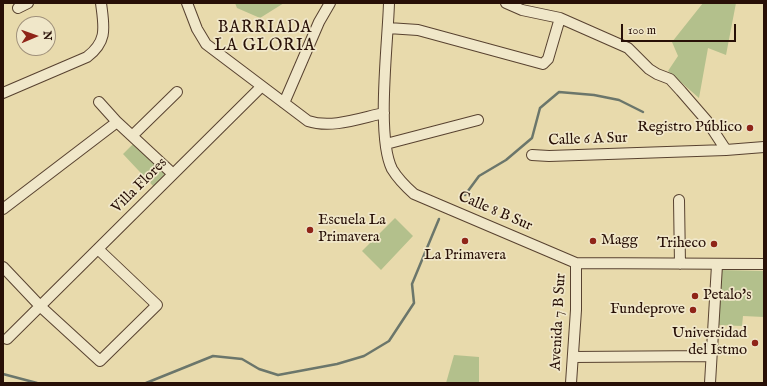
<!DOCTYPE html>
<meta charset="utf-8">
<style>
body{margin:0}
#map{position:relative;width:767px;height:386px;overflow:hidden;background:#e8daac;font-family:"IM FELL English",serif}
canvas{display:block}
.frame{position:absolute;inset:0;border:4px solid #281007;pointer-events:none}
.north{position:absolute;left:16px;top:16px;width:40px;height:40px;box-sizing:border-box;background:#f0e7c9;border:1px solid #a0917b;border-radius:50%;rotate:88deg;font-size:11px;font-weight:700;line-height:16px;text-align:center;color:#281007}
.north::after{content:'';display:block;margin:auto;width:14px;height:18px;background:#8f2418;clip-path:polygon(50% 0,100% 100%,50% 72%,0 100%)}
.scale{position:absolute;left:621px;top:24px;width:115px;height:18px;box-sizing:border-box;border:2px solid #281007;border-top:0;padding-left:5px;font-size:12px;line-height:14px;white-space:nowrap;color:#281007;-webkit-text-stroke:3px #f0e7c9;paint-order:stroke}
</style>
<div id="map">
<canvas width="767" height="386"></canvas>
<div class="frame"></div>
<div class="north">N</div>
<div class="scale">100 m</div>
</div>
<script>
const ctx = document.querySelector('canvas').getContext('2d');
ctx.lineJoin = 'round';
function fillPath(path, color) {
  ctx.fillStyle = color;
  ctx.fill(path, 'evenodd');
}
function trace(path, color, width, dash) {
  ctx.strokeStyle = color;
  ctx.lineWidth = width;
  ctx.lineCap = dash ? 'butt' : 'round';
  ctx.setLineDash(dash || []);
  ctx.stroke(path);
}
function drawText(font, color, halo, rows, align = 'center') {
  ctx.font = font + ' "IM FELL English",serif';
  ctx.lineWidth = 3.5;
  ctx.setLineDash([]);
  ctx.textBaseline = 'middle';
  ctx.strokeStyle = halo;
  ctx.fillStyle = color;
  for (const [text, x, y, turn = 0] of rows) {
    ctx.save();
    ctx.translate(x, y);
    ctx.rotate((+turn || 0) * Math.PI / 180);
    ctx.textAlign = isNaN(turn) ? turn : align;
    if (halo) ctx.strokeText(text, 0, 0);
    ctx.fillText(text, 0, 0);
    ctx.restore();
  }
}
fillPath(new Path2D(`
 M 235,3 L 284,3 L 260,18 L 237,8 Z
 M 703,3 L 736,3 L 726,55 L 708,48 L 699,98 L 668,71 L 678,56 L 672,42 Z
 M 134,143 L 166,175 L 154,187 L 123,154 Z
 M 395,218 L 413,236 L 381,270 L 362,251 Z
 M 719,270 L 764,271 L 764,317 L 743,316 L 742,326 L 717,325 Z
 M 454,355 L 479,357 L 479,383 L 446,383 Z`), '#b3c08c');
trace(new Path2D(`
 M 465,195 L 479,176 L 506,160 L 532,138 L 540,108 L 559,92 L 594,95 L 619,100 L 643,112
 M 3,374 L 37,383
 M 146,383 L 213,356 L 242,359 L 259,369 L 278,375 L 337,364 L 364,356 L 389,341 L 414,303 L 412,284 L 439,219`), '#6b766b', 2.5);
const minor = new Path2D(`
 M 187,3 L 197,29 L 206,44 L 308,121 C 332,129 360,118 384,113
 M 389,3 C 388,42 376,137 392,169 C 398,179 405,186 414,194 L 576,263 L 764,264
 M 506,3 L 522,10 L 560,18 L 628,48 L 649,69 L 657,74 L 670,79 L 681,91 L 707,121 L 726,150
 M 18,8 L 28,3
 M 388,28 L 418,30 L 543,64 L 548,59 L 560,18
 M 3,93 L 87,57 C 108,41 104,27 101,3
 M 99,102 L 117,122
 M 284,103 L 319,22 L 330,3
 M 132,136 L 177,92
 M 386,144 L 478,120
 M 532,155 L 549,156 L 726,150 L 764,147
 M 679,200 L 680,264
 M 3,209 L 117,122 L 173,174
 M 3,267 L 41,307 L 100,361 L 157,305 L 98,249
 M 7,339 L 261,87
 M 573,357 L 711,356
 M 571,383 L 576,310 L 576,263
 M 710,383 L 717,265`);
trace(minor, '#584230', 12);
trace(minor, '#f0e7c9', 10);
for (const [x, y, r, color] of [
 [750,128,4,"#8f2418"],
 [310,230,4,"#8f2418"],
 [465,241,4,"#8f2418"],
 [593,241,4,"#8f2418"],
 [714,244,4,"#8f2418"],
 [695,296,4,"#8f2418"],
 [693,310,4,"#8f2418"],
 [755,343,4,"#8f2418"]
]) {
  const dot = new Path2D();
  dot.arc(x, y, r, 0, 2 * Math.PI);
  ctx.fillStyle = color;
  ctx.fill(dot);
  trace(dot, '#f0e7c9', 1.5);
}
drawText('15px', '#281007', '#f0e7c9', [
 ["Registro Público",742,128],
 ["Escuela La",318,221,"left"],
 ["Primavera",318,238,"left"],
 ["Magg",601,241,"left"],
 ["Triheco",706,244],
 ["La Primavera",465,256,"center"],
 ["Petalo's",703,296,"left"],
 ["Fundeprove",685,310],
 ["Universidad",747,334],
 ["del Istmo",747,351]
], 'right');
drawText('15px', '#281007', '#f0e7c9', [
 ["Calle 6 A Sur",588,140,-2],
 ["Villa Flores",140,186,-45],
 ["Calle 8 B Sur",495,212,23],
 ["Avenida 7 B Sur",559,322,-87]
]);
ctx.letterSpacing = '1px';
drawText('16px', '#281007', '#f0e7c9', [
 ["BARRIADA",265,29],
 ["LA GLORIA",265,47]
]);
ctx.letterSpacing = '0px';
</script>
